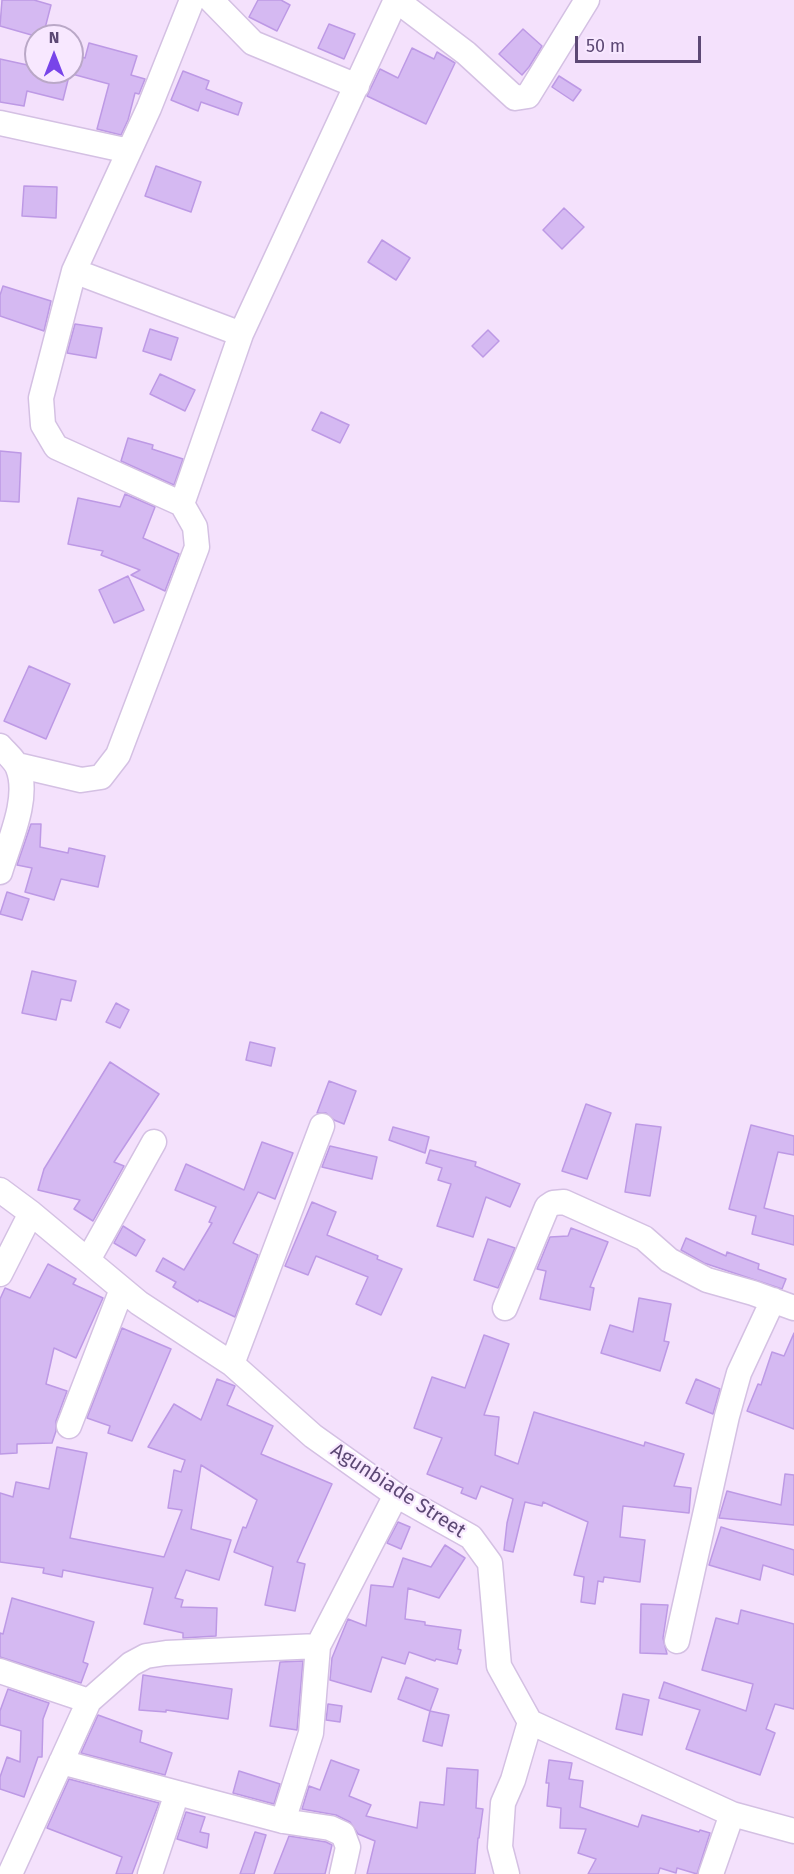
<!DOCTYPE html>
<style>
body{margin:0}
#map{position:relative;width:794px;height:1874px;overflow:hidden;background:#f4e1fc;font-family:"Fira Sans",sans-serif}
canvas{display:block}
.north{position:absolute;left:24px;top:24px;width:60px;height:60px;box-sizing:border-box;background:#f8e8ff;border:2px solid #baa8c7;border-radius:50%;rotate:0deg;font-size:16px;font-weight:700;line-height:24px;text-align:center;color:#5c4874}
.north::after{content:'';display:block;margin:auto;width:21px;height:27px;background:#7844e9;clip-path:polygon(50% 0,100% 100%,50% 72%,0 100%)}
.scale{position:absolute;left:575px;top:36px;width:126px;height:27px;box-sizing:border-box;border:3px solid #5c4874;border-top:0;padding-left:8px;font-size:18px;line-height:21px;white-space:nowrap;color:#5c4874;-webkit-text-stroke:4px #f8e8ff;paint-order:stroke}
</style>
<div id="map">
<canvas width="794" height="1874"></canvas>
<div class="north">N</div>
<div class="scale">50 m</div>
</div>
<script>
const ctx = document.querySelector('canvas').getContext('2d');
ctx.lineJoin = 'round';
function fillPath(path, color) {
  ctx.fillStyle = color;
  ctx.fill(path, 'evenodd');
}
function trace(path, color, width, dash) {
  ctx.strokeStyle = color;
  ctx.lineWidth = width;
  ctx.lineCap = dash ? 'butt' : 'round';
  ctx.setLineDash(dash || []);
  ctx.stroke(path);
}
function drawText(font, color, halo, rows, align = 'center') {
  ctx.font = font + ' "Fira Sans",sans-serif';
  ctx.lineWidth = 4.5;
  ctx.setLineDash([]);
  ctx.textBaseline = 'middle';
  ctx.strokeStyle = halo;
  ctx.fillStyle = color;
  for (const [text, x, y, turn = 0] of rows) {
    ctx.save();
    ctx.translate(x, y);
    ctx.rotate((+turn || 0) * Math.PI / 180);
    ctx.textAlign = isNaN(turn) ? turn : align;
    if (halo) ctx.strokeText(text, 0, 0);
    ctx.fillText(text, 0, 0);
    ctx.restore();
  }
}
const building = new Path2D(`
 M 2,0 L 34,0 L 51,5 L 43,36 L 35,36 L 0,26 Z
 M 258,0 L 281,0 L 290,5 L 277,31 L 249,17 Z
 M 329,24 L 355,34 L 344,59 L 318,48 Z
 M 523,29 L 542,46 L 529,67 L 522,75 L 499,54 Z
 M 89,43 L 137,56 L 131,75 L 145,79 L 139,94 L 135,93 L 128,120 L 121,135 L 97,129 L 109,84 L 72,74 L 72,55 L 85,58 Z
 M 412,48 L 434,59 L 437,52 L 455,63 L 426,124 L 367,96 L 380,69 L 398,78 Z
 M 0,59 L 32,66 L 31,72 L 70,72 L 63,100 L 27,91 L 24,106 L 0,102 Z
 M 183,71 L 209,81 L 206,89 L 242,103 L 238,115 L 201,102 L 198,111 L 171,100 Z
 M 559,76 L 581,90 L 573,101 L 552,87 Z
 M 156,166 L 201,182 L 191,212 L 145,196 Z
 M 24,186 L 57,187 L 56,218 L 22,216 Z
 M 564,208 L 584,227 L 562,249 L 543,230 Z
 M 382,240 L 410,258 L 396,280 L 368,262 Z
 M 3,286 L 51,301 L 44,331 L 0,316 L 0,295 Z
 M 75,324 L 102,328 L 96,358 L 67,353 Z
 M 150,329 L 178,338 L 171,360 L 143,351 Z
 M 488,330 L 499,341 L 483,357 L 472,346 Z
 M 160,374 L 195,390 L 185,411 L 150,394 Z
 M 321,412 L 349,425 L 340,443 L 312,430 Z
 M 128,438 L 153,445 L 152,449 L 183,459 L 174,485 L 121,461 Z
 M 0,451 L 21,453 L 19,502 L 0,501 Z
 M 125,494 L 155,507 L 143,538 L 179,554 L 165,591 L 131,575 L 140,570 L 101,555 L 103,551 L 68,544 L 78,498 L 120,507 Z
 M 128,576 L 144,610 L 114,623 L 99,590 Z
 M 29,666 L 70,684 L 46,739 L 4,721 Z
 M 31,824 L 41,824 L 40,847 L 68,853 L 69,848 L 105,856 L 98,887 L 61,879 L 54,900 L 25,892 L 32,868 L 17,865 Z
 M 7,892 L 29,899 L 22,920 L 0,914 Z
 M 32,971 L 76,981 L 71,1001 L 61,999 L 56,1020 L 22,1013 Z
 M 116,1003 L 129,1010 L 120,1028 L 106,1022 Z
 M 250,1042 L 275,1048 L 271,1066 L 246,1060 Z
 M 110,1062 L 159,1094 L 114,1162 L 124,1166 L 93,1221 L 74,1209 L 80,1200 L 38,1190 L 44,1169 Z
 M 329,1081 L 356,1091 L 344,1124 L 334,1120 L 326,1113 L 317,1113 Z
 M 586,1104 L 611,1113 L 587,1179 L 562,1171 Z
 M 636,1124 L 661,1127 L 650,1196 L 625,1192 Z
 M 751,1125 L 794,1136 L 794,1155 L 778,1152 L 764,1208 L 794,1216 L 794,1245 L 752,1234 L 756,1216 L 729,1209 Z
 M 393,1127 L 429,1137 L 425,1153 L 389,1140 Z
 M 262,1142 L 293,1153 L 275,1199 L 258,1192 L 233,1243 L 258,1255 L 235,1317 L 199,1300 L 198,1302 L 173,1287 L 176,1282 L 156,1271 L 163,1258 L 184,1270 L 212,1223 L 209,1222 L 216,1207 L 175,1190 L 186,1164 L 244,1190 Z
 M 330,1146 L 377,1157 L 372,1179 L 322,1167 Z
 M 430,1150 L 476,1162 L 475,1166 L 520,1184 L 510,1207 L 486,1197 L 473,1237 L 437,1226 L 451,1184 L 438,1180 L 442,1168 L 426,1163 Z
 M 312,1202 L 336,1212 L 327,1235 L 378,1256 L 377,1259 L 402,1269 L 381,1315 L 356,1304 L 368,1277 L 316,1256 L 308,1275 L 285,1266 Z
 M 123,1226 L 145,1240 L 136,1256 L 114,1243 Z
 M 571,1228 L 608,1242 L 590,1287 L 594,1288 L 590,1310 L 540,1299 L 546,1271 L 537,1269 L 550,1237 L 568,1236 Z
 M 686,1238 L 726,1256 L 727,1252 L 759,1264 L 758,1269 L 786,1279 L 782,1289 L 704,1263 L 681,1250 Z
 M 488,1239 L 515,1248 L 498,1288 L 474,1280 Z
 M 48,1264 L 76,1279 L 73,1284 L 103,1298 L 76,1358 L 54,1348 L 46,1384 L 67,1391 L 56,1421 L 56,1431 L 52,1443 L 17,1444 L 17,1453 L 0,1454 L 0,1299 L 5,1288 L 30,1298 Z
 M 639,1298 L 671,1304 L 664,1341 L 669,1342 L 660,1371 L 601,1353 L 610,1325 L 633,1332 Z
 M 122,1328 L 171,1349 L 132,1441 L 108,1433 L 110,1426 L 87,1418 Z
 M 794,1333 L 794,1429 L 747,1411 L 758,1384 L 761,1385 L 772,1352 L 784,1356 Z
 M 484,1335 L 509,1344 L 484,1415 L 499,1417 L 495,1455 L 518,1464 L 534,1412 L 644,1446 L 645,1442 L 684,1454 L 674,1486 L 691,1488 L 689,1513 L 623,1506 L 620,1537 L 645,1540 L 640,1582 L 604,1577 L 603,1582 L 598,1581 L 595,1604 L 581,1602 L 584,1577 L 574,1575 L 588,1522 L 543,1502 L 542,1506 L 525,1502 L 513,1552 L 504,1550 L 507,1523 L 513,1499 L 511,1498 L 481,1486 L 476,1499 L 461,1493 L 463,1488 L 427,1474 L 442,1438 L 414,1428 L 432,1377 L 465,1388 Z
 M 217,1379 L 235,1386 L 227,1405 L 273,1426 L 261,1454 L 332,1484 L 297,1562 L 305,1564 L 295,1611 L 265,1605 L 273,1567 L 234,1552 L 243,1527 L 246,1528 L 257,1500 L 201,1465 L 191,1529 L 231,1540 L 219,1580 L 186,1570 L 175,1598 L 183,1600 L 181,1607 L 217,1608 L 216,1636 L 183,1638 L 183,1633 L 144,1624 L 153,1588 L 63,1570 L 62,1577 L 43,1573 L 44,1568 L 0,1562 L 0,1493 L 13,1497 L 16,1482 L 49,1489 L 57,1447 L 87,1453 L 70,1538 L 164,1557 L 182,1510 L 168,1508 L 174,1470 L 181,1472 L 185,1460 L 148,1447 L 174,1404 L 201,1420 Z
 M 696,1379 L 720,1389 L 713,1414 L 686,1403 Z
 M 785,1474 L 794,1475 L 794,1525 L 719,1518 L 727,1491 L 781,1505 Z
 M 398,1522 L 410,1527 L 401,1549 L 387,1543 Z
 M 721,1527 L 794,1550 L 794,1575 L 763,1565 L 760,1580 L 709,1565 Z
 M 445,1545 L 465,1558 L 439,1598 L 408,1588 L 405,1619 L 425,1622 L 425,1625 L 461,1630 L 458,1649 L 461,1650 L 457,1664 L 436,1659 L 435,1661 L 409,1652 L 405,1664 L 382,1657 L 371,1692 L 330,1680 L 332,1658 L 348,1619 L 366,1626 L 371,1585 L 393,1587 L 403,1558 L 431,1567 Z
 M 12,1598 L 94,1622 L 83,1662 L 88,1664 L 81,1683 L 0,1657 L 0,1633 L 3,1634 Z
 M 641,1604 L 668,1605 L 663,1638 L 667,1654 L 640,1653 Z
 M 741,1610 L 794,1624 L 794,1709 L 775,1704 L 766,1729 L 775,1733 L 760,1775 L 686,1749 L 700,1710 L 659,1698 L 664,1682 L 746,1711 L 753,1684 L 702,1670 L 716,1618 L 738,1624 Z
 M 303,1661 L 297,1730 L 270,1726 L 280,1662 Z
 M 143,1675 L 232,1689 L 228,1719 L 166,1710 L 166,1712 L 139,1710 Z
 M 406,1677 L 438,1689 L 430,1711 L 398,1699 Z
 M 8,1689 L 49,1703 L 43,1719 L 42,1757 L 38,1757 L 24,1797 L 0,1789 L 0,1777 L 7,1757 L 20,1762 L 21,1731 L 0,1725 L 0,1711 Z
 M 623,1694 L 649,1700 L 642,1735 L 616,1729 Z
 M 328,1704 L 342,1706 L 340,1722 L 326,1720 Z
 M 430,1711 L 449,1715 L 442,1746 L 423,1741 Z
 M 98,1715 L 142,1731 L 140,1742 L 172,1753 L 165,1775 L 81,1753 Z
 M 331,1760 L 359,1770 L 349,1796 L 371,1805 L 366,1816 L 417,1828 L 420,1802 L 444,1805 L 447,1768 L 478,1770 L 476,1808 L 483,1809 L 479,1838 L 478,1838 L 475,1874 L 367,1874 L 375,1841 L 358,1834 L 350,1822 L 336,1815 L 302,1809 L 309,1786 L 320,1790 Z
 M 549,1760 L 572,1763 L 569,1779 L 583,1781 L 580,1807 L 638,1827 L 642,1815 L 699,1832 L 700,1830 L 710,1833 L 697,1874 L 677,1868 L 676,1873 L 660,1868 L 658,1874 L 588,1874 L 596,1859 L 578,1853 L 586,1829 L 560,1828 L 561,1808 L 547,1806 L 549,1783 L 546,1783 Z
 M 239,1771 L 280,1784 L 274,1804 L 233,1793 Z
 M 69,1779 L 159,1803 L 132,1874 L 116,1874 L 122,1857 L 47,1828 Z
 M 186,1812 L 205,1817 L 200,1832 L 209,1834 L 207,1848 L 177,1839 Z
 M 255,1832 L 266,1835 L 254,1874 L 240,1874 Z
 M 289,1836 L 326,1842 L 332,1845 L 325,1874 L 274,1874 Z`);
fillPath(building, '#d5b9f2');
trace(building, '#bd99e5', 1.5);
const minor = new Path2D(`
 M 211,0 L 253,43 L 357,86
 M 396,0 L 466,53 L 515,98 L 528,96 L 587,0
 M 0,123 L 129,151
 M 74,271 L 241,334
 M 182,504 L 56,447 L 43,425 L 41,398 L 74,271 L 149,108 L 192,0
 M 0,746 C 6,753 15,760 18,768 C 30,798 9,842 0,872
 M 17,765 L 81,780 L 101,777 L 118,755 L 197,547 L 195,527 L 182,504 L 241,334 L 396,0
 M 0,1190 L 31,1213 L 139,1303 L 232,1364 L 313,1436 L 396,1495 L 471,1537 L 490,1563 L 499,1666 L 530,1722 L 732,1814 L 794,1831
 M 88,1260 L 154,1142
 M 0,1274 L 31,1213
 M 505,1308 L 547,1207 L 553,1203 L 564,1202 L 644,1238 L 669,1260 L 707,1280 L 753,1293 L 794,1308
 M 232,1364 L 322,1126
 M 69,1426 L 122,1289
 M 677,1641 L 727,1416 L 739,1373 L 773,1300
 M 0,1671 L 89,1701
 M 61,1762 L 283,1821 L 330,1828 L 343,1834 L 348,1847 L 342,1874
 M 283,1821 L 311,1733 L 318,1646 L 396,1495
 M 10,1874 L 89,1701 L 131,1664 L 146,1656 L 166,1653 L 318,1646
 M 150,1874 L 177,1793
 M 507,1874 L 500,1847 L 503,1803 L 513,1780 L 530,1722
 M 711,1874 L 732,1814`);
trace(minor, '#d4c0e3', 27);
trace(minor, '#fff', 24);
drawText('20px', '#5c4874', '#f8e8ff', [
 ["Agunbiade Street",398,1491,33]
]);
</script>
